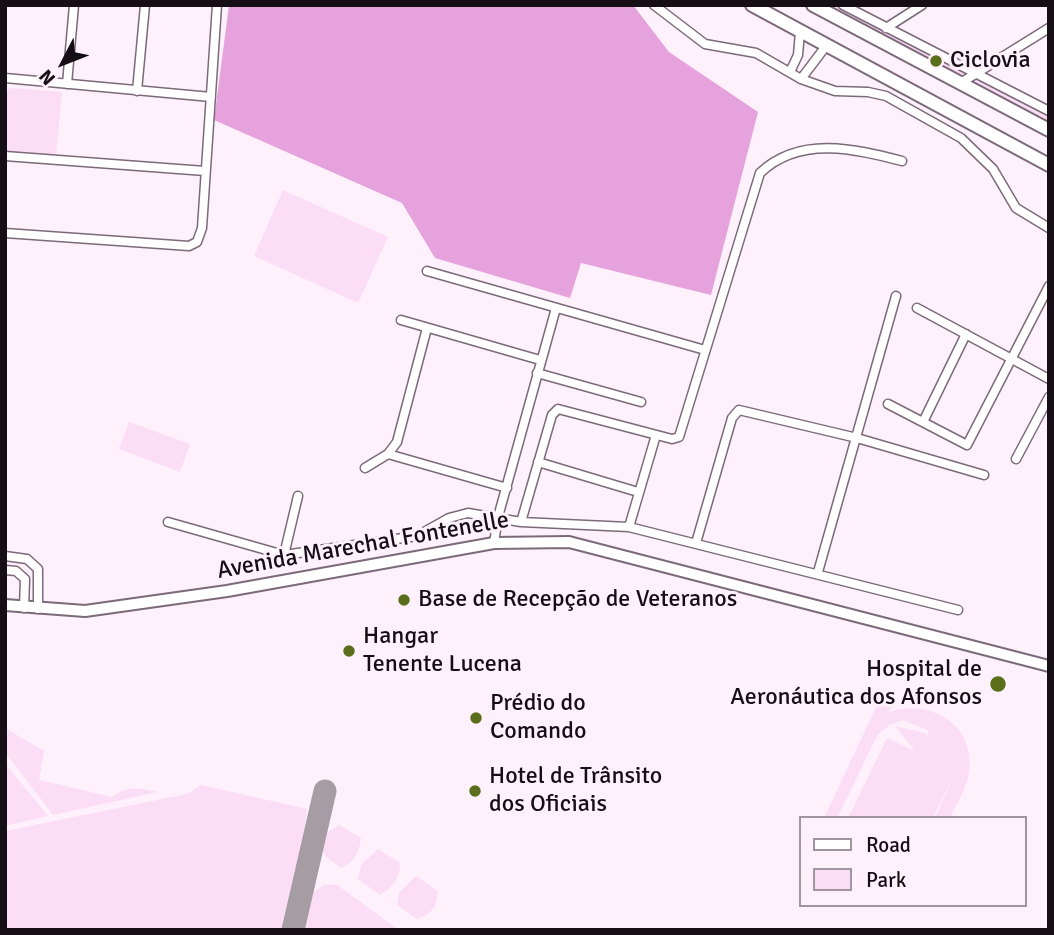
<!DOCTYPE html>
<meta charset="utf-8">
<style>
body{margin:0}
#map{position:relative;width:1054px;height:935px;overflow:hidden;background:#fef1fb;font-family:Signika,sans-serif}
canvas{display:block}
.frame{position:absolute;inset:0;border:7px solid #150e14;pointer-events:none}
.legend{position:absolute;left:799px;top:816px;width:228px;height:91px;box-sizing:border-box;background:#fef1fb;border:2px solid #a1969f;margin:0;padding:9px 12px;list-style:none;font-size:21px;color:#150e14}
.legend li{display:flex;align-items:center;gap:14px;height:35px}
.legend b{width:35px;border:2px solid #a1969f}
.north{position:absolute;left:28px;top:28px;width:70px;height:70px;-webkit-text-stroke:5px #fef1fb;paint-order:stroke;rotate:228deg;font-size:19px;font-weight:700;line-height:28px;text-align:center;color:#150e14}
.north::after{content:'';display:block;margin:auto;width:24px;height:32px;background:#150e14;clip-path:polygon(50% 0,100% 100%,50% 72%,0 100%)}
</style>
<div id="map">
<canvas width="1054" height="935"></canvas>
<div class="frame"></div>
<ul class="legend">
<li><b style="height:9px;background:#fff"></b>Road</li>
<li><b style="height:19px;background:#fbddf6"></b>Park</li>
</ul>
<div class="north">N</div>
</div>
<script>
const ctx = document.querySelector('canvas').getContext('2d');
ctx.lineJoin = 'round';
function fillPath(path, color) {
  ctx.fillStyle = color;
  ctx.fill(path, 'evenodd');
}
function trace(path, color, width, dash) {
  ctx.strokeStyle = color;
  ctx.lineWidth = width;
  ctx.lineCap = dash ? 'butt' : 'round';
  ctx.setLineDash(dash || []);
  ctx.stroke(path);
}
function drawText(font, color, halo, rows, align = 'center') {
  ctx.font = font + ' Signika,sans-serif';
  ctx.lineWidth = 6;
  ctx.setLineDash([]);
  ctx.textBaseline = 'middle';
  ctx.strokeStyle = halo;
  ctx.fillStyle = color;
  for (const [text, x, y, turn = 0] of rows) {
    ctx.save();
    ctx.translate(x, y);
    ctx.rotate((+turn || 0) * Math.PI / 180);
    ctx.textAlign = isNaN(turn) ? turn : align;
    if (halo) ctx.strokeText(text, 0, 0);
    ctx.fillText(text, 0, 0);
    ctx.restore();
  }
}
fillPath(new Path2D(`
 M 824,5 L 838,5 L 1049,116 L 1049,125 Z
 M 10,88 L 62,92 L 56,155 L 5,152 L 5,93 Z
 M 283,190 L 388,237 L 358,303 L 254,256 Z
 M 129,422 L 190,444 L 180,472 L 119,449 Z
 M 879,701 L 891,707 L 889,712 C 929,698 976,724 969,772 C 967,788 957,803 950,818 L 935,818 L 954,775 L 933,818 L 848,818 L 887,738 L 915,751 L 895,726 L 926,733 L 927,737 L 929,731 L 903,720 L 890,725 L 878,734 L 837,818 L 824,818 Z
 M 5,728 L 44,751 L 39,780 L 112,797 C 128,785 139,788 158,792 L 53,815 L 5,752 Z
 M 5,763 L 48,816 L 5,826 Z
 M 201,785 L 307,809 L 301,858 L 285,930 L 5,930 L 5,831 L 187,794 Z
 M 339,825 L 361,838 C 359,853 355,861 341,868 L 325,856 L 321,845 L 328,832 Z
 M 378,849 L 400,863 C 400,879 393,887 380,895 L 358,879 L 361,865 Z
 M 416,876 L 438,891 C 437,907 432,914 417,919 L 397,905 L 399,893 Z
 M 324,885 L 337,885 L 399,930 L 304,930 L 311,894 Z`), '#fbddf6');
fillPath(new Path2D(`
 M 229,5 L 633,5 L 669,52 L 758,112 L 711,295 L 581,263 L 570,298 L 435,258 L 402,203 L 214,120 Z`), '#e6a2dc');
trace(new Path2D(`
 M 293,930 L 325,791`), '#a69ca4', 23);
const street = new Path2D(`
 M 654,5 L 705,44 L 756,53 L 801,79 L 835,91 L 868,92 L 886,96 L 961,138 L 993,169 L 1016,208 L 1049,228
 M 843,5 L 1049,111
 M 886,28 L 922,5
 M 790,72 L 798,55 L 800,32
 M 5,78 L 211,97
 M 801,79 L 826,46
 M 67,84 L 74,5
 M 959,84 L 1049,28
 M 137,91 L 145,5
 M 5,156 L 205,171
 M 5,233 L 189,246 L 197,242 L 202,228 L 217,5
 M 427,271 L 705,350
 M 917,308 L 1049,379
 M 401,320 L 540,360
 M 537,373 L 641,402
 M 888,404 L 967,445 L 1049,286
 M 923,422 L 966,334
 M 388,454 L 507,488
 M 1016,459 L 1049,397
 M 538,462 L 638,492
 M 365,468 L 388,454 L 397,442 L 427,328
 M 168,522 L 284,555 L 417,536 L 449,518 L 468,513 L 521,522 L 629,527 L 958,610
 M 521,522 L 552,415 L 558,409 L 672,439 L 679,437 L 760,173 C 800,135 855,149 902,161
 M 629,527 L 656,435
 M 494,543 L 498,517 L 556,308
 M 696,543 L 732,418 L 739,410 L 857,438 L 984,475
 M 284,555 L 298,496
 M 5,556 L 27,559 L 38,569 L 38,609
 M 5,570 L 16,571 L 25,579 L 24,608
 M 818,572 L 896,296`);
const secondary = new Path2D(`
 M 5,605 L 85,611 L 227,591 L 494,543 L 569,542 L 1049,666`);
const primary = new Path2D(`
 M 752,5 L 1049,165
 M 813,5 L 1049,130`);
trace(street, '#7c6979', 11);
trace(secondary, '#7c6979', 14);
trace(primary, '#7c6979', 16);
trace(street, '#fff', 8);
trace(secondary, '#fff', 10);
trace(primary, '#fff', 12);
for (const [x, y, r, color] of [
 [936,61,7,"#5b6e1c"],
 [404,600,7,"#5b6e1c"],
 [349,651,7,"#5b6e1c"],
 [998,684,9,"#5b6e1c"],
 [476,718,7,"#5b6e1c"],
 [475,791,7,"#5b6e1c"]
]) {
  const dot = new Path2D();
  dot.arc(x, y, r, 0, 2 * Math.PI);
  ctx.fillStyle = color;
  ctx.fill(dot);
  trace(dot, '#fef1fb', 2.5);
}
drawText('24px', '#150e14', '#fef1fb', [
 ["Ciclovia",950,61],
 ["Base de Recepção de Veteranos",418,600],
 ["Hangar",363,637],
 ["Tenente Lucena",363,665],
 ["Hospital de",982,670,"right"],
 ["Aeronáutica dos Afonsos",982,698,"right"],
 ["Prédio do",490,704],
 ["Comando",490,732],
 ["Hotel de Trânsito",489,777],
 ["dos Oficiais",489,805]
], 'left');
drawText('24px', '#150e14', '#fef1fb', [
 ["Avenida Marechal Fontenelle",363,546,-10]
]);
</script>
